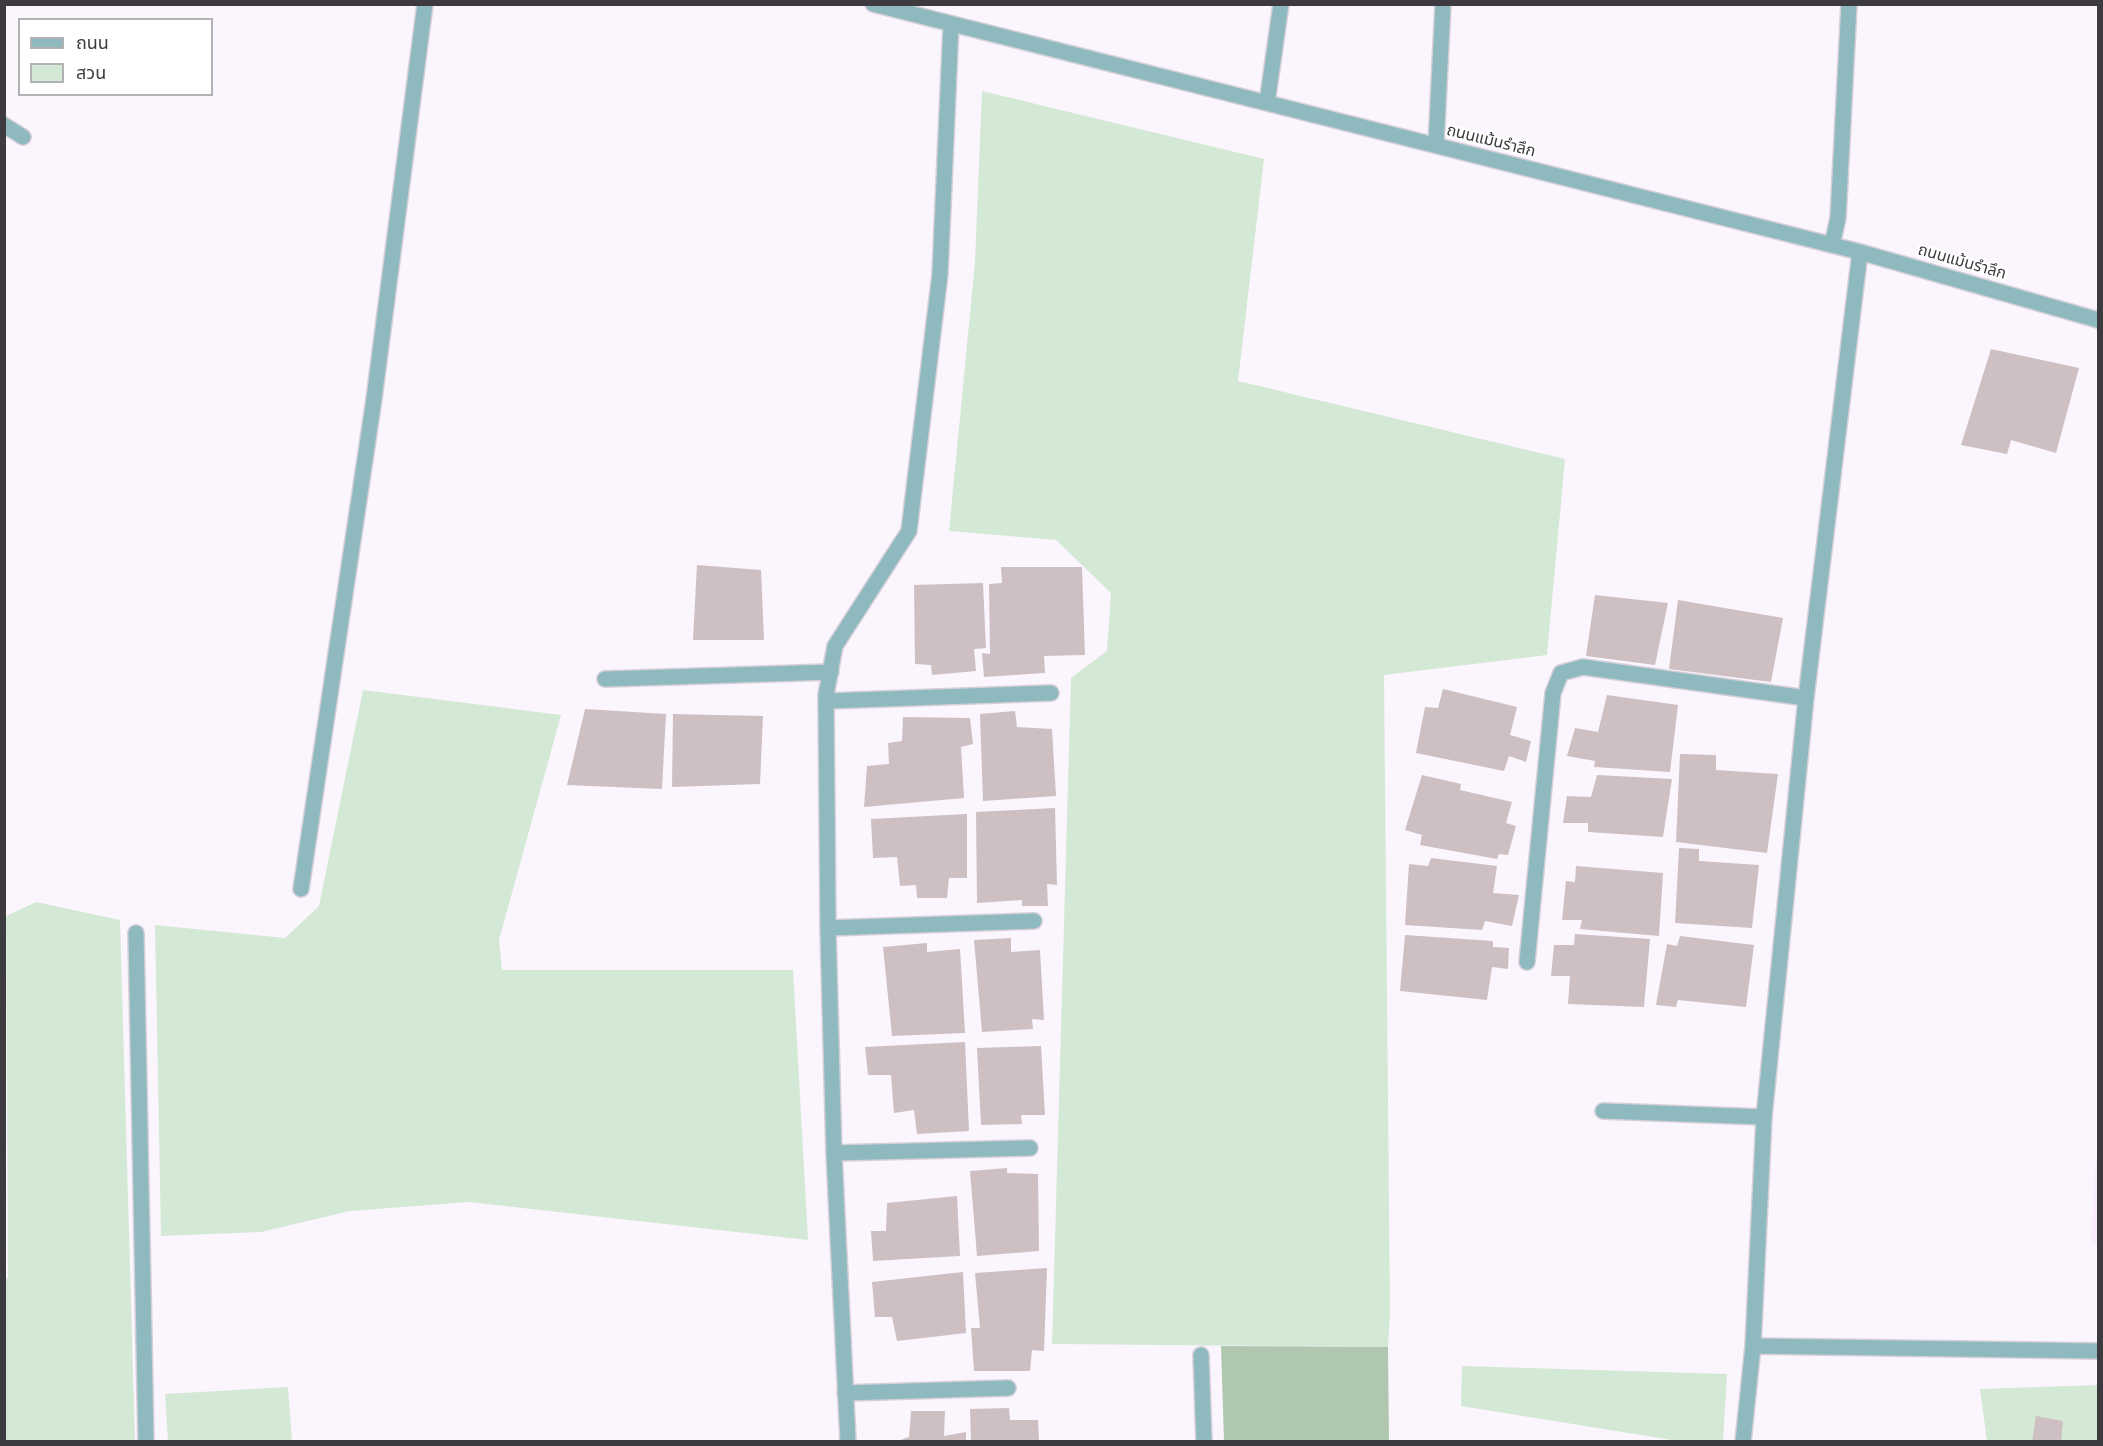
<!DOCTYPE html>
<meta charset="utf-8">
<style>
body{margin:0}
#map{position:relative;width:2103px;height:1446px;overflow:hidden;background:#fbf5fe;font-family:"IBM Plex Serif","Noto Sans Thai",serif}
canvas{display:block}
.frame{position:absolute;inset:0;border:6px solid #3e3b40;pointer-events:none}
.legend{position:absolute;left:18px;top:18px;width:195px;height:78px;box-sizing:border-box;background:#fff;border:2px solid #b2b1b3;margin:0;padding:8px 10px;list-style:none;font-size:18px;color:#3e3b40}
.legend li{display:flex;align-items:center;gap:12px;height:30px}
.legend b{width:30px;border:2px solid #b2b1b3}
</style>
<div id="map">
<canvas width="2103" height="1446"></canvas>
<div class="frame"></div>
<ul class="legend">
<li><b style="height:8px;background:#8eb9bf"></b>ถนน</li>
<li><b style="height:16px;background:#d4e9d5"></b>สวน</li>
</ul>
</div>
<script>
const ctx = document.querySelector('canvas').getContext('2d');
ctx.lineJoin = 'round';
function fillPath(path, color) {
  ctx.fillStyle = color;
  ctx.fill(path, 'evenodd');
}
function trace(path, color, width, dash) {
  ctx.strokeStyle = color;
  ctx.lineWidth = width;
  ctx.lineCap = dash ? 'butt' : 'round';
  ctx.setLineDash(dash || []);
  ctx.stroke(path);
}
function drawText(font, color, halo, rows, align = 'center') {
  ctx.font = font + ' "IBM Plex Serif","Noto Sans Thai",serif';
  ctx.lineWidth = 4.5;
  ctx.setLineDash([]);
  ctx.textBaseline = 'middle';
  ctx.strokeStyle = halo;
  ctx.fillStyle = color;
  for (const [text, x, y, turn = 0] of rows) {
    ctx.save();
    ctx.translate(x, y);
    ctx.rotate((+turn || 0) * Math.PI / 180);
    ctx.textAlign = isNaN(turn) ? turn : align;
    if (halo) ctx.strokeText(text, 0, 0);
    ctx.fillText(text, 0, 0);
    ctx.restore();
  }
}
fillPath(new Path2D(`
 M 2096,1159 L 2098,1159 L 2098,1244 L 2091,1243 Z`), '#f7ebfd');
fillPath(new Path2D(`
 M 982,91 L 1264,159 L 1238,381 L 1565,459 L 1547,655 L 1384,675 L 1390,1315 L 1388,1347 L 1052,1344 L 1071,678 L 1107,651 L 1111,593 L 1056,540 L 949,531 L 975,262 Z
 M 363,690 L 561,715 L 499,940 L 502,970 L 793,970 L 808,1240 L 469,1202 L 350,1211 L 261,1232 L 161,1236 L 155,925 L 285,938 L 319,906 Z
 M 36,902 L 120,920 L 135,1441 L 5,1441 L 4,1279 L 8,1278 L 6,916 Z
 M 1462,1366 L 1727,1374 L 1723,1441 L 1678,1441 L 1461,1406 Z
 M 2098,1385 L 2098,1441 L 1987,1441 L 1980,1389 Z
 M 288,1387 L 292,1441 L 168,1441 L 165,1394 Z`), '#d4e9d5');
fillPath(new Path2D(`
 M 1221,1346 L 1388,1347 L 1389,1441 L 1224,1441 Z`), '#afc7af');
fillPath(new Path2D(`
 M 1991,349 L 2079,368 L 2056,453 L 2011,440 L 2007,454 L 1961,445 Z
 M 697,565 L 761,570 L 764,640 L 693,640 Z
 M 1001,567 L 1082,567 L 1085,655 L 1044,656 L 1045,673 L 984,677 L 982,653 L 990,654 L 989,584 L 1002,583 Z
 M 983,583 L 986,648 L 974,649 L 976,671 L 932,675 L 931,665 L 915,664 L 914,585 Z
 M 1595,595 L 1668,603 L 1655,665 L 1586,656 Z
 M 1678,600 L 1783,618 L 1771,682 L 1669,669 Z
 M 1443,689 L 1517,707 L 1510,735 L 1531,741 L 1526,762 L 1509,756 L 1504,771 L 1416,753 L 1425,707 L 1438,708 Z
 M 1607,695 L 1678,705 L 1670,772 L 1594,767 L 1595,761 L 1567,756 L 1575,728 L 1598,732 Z
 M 585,709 L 666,714 L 662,789 L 567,785 Z
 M 1015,711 L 1017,727 L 1052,729 L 1056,796 L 983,801 L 980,714 Z
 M 673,714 L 763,716 L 760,784 L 672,787 Z
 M 903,717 L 970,718 L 973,744 L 961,747 L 964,798 L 864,807 L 867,766 L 889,764 L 888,743 L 902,741 Z
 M 1680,754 L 1716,755 L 1716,770 L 1778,774 L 1767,853 L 1676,842 Z
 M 1422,775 L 1461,784 L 1460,790 L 1512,802 L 1506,823 L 1516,826 L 1508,855 L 1499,854 L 1497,859 L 1420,845 L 1422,835 L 1405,830 Z
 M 1597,775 L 1672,779 L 1663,837 L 1588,832 L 1588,823 L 1563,823 L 1567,796 L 1591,797 Z
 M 1055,808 L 1057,885 L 1047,884 L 1048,906 L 1022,906 L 1022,900 L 977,903 L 976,812 Z
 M 967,814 L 967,878 L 949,878 L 947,898 L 917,898 L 916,885 L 900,886 L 897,857 L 873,858 L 871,819 Z
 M 1679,848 L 1699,849 L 1699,861 L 1759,865 L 1752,928 L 1675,923 Z
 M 1431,858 L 1497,866 L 1493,893 L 1519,895 L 1512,926 L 1485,921 L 1482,930 L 1405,925 L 1409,864 L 1428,866 Z
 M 1576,866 L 1663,873 L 1659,936 L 1580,929 L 1582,920 L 1562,920 L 1566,881 L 1575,882 Z
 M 1575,934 L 1650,939 L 1644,1007 L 1568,1004 L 1570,976 L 1551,976 L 1554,945 L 1574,945 Z
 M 1405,935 L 1493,941 L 1493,947 L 1509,948 L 1508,969 L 1492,967 L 1487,1000 L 1400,991 Z
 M 1680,936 L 1754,945 L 1746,1007 L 1678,1000 L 1676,1007 L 1656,1005 L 1667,944 L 1677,946 Z
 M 1011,938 L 1011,952 L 1040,950 L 1044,1020 L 1032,1019 L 1033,1029 L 982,1032 L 974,940 Z
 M 927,943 L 927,952 L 960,949 L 965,1033 L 892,1036 L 883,947 Z
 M 965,1042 L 969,1131 L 917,1134 L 914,1110 L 894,1113 L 891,1075 L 868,1075 L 865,1047 Z
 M 1041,1046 L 1045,1115 L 1021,1115 L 1022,1124 L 981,1125 L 977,1048 Z
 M 1007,1168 L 1007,1173 L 1038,1174 L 1039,1251 L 977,1256 L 970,1171 Z
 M 957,1196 L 960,1256 L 873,1261 L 871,1231 L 886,1231 L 887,1203 Z
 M 1047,1268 L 1044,1351 L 1032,1350 L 1030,1371 L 974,1371 L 971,1328 L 980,1328 L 975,1273 Z
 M 963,1272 L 966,1333 L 897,1341 L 892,1317 L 875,1317 L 872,1282 Z
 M 1009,1408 L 1010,1420 L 1038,1420 L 1039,1442 L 971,1442 L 970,1409 Z
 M 911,1411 L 945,1411 L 944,1436 L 966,1432 L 966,1442 L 895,1442 L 909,1437 Z
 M 2036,1416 L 2063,1421 L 2061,1442 L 2032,1442 Z`), '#cebfc3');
const minor = new Path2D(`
 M 873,4 L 1860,252 L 2098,320
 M 1267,103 L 1281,4
 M 4,125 L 23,137
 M 1436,145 L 1443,4
 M 1832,245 L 1838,218 L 1849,4
 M 605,679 L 831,672
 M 827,701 L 1051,693
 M 301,889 L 374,399 L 425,4
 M 828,928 L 1034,921
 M 136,933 L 146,1442
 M 1527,962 L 1553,693 L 1561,673 L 1583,667 L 1806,698
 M 1603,1111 L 1764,1117
 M 834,1153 L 1030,1148
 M 1753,1346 L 2098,1351
 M 1201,1355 L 1204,1442
 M 845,1393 L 1008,1388
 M 848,1442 L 834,1153 L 828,928 L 826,695 L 835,646 L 909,531 L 940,274 L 951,24
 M 1743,1442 L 1753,1346 L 1764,1117 L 1806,698 L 1860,252`);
trace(minor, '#d5d0d8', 18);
trace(minor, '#8eb9bf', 15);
drawText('16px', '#3e3b40', '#fff', [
 ["ถนนแม้นรำลึก",1491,141,14],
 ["ถนนแม้นรำลึก",1962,262,16]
]);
</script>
